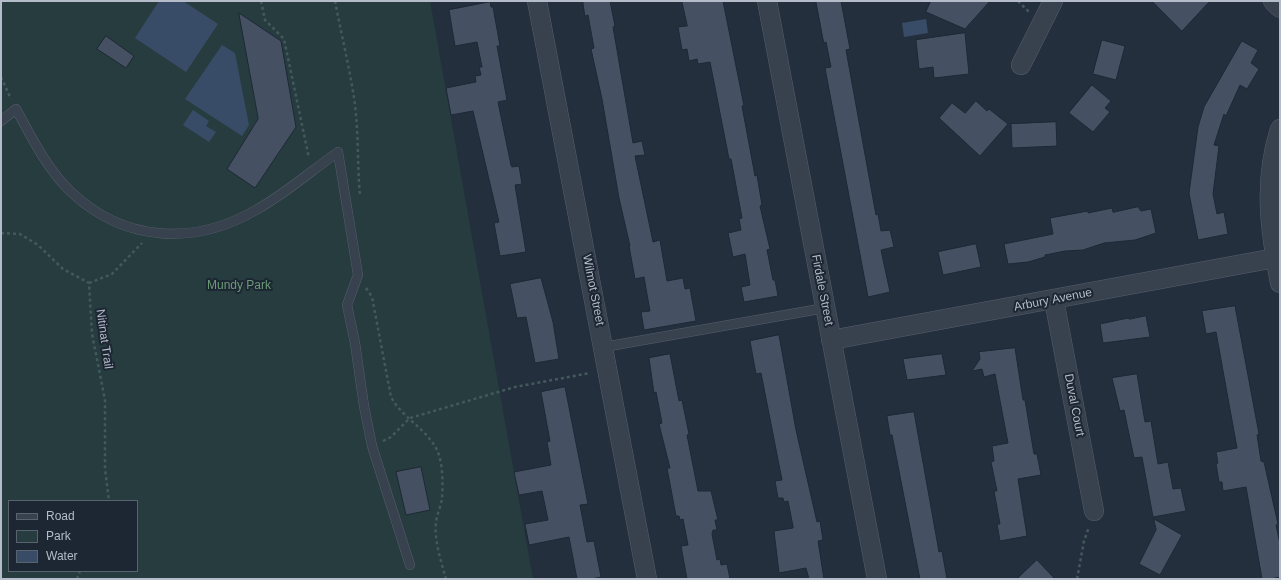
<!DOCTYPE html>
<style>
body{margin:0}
#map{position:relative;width:1281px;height:580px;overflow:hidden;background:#242f3e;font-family:Arial,sans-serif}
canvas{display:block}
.frame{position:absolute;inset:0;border:2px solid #b4bcc9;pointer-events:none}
.legend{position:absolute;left:8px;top:500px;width:130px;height:72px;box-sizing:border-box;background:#1d2633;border:1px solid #59626f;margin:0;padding:5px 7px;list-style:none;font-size:12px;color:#b4bcc9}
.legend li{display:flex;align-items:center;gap:8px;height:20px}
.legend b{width:20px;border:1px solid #59626f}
</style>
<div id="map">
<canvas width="1281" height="580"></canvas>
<div class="frame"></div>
<ul class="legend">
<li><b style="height:5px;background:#38414e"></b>Road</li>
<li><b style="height:11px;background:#263c3f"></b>Park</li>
<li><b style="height:11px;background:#394c67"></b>Water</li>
</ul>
</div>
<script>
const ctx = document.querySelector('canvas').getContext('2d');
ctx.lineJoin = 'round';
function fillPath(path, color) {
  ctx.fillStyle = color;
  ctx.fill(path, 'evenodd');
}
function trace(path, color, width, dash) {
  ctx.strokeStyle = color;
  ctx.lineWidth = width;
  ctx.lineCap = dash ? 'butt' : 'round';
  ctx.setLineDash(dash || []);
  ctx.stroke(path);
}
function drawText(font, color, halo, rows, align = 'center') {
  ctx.font = font + ' Arial,sans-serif';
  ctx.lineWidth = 4;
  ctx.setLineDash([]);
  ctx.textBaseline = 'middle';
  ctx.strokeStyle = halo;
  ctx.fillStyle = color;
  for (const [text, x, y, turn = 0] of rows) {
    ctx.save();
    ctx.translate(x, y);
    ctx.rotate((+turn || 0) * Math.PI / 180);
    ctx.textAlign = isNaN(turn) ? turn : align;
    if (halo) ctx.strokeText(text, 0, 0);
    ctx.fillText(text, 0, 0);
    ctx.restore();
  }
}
fillPath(new Path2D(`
 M 1,1 L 430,1 L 533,579 L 1,579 ZM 9,501 L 137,501 L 137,571 L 9,571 Z`), '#263c3f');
fillPath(new Path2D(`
 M 159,1 L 183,1 L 218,24 L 186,72 L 135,38 Z
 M 926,19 L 928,33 L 904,37 L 902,23 Z
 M 222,45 L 235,53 L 249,125 L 242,136 L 185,99 Z
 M 193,110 L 209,121 L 206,126 L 216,132 L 209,142 L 183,125 Z`), '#394c67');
const building = new Path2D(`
 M 583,1 L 610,1 L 615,26 L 613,27 L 633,143 L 642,141 L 645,155 L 635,156 L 653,242 L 660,240 L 667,281 L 683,278 L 685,289 L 690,288 L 696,321 L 644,330 L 641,312 L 650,311 L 644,277 L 635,279 L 629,246 L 630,246 L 619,198 L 602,99 L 591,49 L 594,48 L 588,15 L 585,16 Z
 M 682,1 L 723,1 L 744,106 L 742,106 L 755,176 L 757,175 L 762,205 L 760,206 L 770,249 L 767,250 L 773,280 L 775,280 L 778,296 L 744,302 L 741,287 L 750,285 L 745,254 L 733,257 L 728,233 L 741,230 L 739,219 L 742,218 L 731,159 L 729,159 L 710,62 L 698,64 L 697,59 L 689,61 L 687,49 L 682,50 L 678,27 L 687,26 Z
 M 816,1 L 841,1 L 850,49 L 846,50 L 876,215 L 878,214 L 881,231 L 890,230 L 894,247 L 881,250 L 890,292 L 868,297 L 825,68 L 831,67 L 826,42 L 824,43 Z
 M 931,1 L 990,1 L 965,29 L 926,12 Z
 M 1152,1 L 1210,1 L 1182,31 Z
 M 490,2 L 491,7 L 493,7 L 500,46 L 497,46 L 507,100 L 498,102 L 511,165 L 512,167 L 519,166 L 522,184 L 515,185 L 526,252 L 500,256 L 494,223 L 499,222 L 473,111 L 451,115 L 446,88 L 476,82 L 475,76 L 481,75 L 479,67 L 482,67 L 477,42 L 455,46 L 449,10 Z
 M 239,13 L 281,41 L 296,127 L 255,188 L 227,169 L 258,119 Z
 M 965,33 L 969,74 L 934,78 L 933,67 L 919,69 L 916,40 Z
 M 106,36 L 134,56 L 126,68 L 97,49 Z
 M 1102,40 L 1125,46 L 1116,80 L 1093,74 Z
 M 1242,41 L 1258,50 L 1251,63 L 1259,69 L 1247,89 L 1240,85 L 1226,116 L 1224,114 L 1214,145 L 1219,146 L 1213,194 L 1217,214 L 1224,212 L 1228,234 L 1198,240 L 1189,193 L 1198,127 L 1204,107 Z
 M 1092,85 L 1111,101 L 1105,108 L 1110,112 L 1093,132 L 1069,113 Z
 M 976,101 L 987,111 L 989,109 L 1008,124 L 980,156 L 939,118 L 952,103 L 965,113 Z
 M 1056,122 L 1057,146 L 1012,148 L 1011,124 Z
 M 1138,207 L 1141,211 L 1151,209 L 1156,233 L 1135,240 L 1104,243 L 1083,250 L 1065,251 L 1045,255 L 1045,257 L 1028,262 L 1008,264 L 1004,244 L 1053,234 L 1050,218 L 1088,211 L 1088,213 L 1112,208 L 1113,212 Z
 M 976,244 L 981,267 L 943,275 L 938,252 Z
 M 541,278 L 553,322 L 559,359 L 535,363 L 526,317 L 517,318 L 510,284 Z
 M 1235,306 L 1259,434 L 1257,435 L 1261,461 L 1264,462 L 1278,524 L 1276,525 L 1280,544 L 1280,577 L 1270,579 L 1262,579 L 1246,487 L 1223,491 L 1222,482 L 1219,482 L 1216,464 L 1218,463 L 1216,452 L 1237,448 L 1216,332 L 1206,334 L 1202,311 Z
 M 1146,316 L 1150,337 L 1103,343 L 1100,324 L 1128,318 L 1129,319 Z
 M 779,335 L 796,430 L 817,522 L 820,521 L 823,540 L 818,541 L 824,579 L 809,579 L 806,568 L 779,573 L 774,531 L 793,528 L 793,526 L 788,501 L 784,502 L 783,498 L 778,498 L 775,481 L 782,480 L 761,373 L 756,374 L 750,341 Z
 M 1015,348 L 1023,400 L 1025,400 L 1034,454 L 1037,454 L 1041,475 L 1018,479 L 1027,536 L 1000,541 L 997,524 L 1000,524 L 994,491 L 997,491 L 991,462 L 994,461 L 992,446 L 1008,443 L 995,374 L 984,377 L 982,369 L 972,371 L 980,359 L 979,352 Z
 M 670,354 L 679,401 L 682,400 L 689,434 L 687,435 L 698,491 L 711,491 L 718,520 L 715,520 L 717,530 L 713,530 L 712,534 L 717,560 L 720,559 L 721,565 L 727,564 L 730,579 L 687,579 L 681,546 L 688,545 L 683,519 L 680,520 L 679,516 L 676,516 L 667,468 L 670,468 L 659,424 L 662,423 L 656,392 L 654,393 L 649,358 Z
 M 942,354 L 946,375 L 907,380 L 903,359 Z
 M 1137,374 L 1145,422 L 1151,421 L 1158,464 L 1168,462 L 1173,489 L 1181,488 L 1186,511 L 1153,517 L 1142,457 L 1134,458 L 1124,410 L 1120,411 L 1112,378 Z
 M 565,387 L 588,504 L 580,505 L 587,542 L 594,541 L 601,577 L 591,579 L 577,579 L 569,537 L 529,545 L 525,524 L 548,520 L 542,491 L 519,495 L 514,472 L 551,465 L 547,442 L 550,441 L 541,392 Z
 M 914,412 L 939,552 L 942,551 L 947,579 L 920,579 L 892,435 L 890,435 L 887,416 Z
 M 421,467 L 430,510 L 406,515 L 396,472 Z
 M 1154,519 L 1182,535 L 1160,575 L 1139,564 L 1156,530 Z
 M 1037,560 L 1055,579 L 1017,579 Z`);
fillPath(building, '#455162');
trace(building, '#1f2835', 1);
const lane = new Path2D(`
 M 1,121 L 16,109 C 32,138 47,169 71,192 C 124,242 194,246 256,210 C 285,194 311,171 338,152 L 358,275 L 347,305 L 355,343 L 364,406 L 372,446 L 410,565
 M 604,347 L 825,308`);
const street = new Path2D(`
 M 537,1 L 647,579
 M 767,1 L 877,579
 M 1273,1 L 1280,8
 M 1021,65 L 1053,1
 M 1280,129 C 1263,181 1270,231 1280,283
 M 1054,300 L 1094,511
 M 831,340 L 1275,258`);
trace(lane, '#565f6c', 10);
trace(street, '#565f6c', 20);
trace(new Path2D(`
 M 261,1 L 265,20 L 284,39 L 309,158
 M 335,1 C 341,33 349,65 354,98 C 359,131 357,163 360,196
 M 1018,1 L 1029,12
 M 1,77 L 11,99
 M 1,233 L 20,234 L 38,245 L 63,269 L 89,283 L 92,334 L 105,400 L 105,469 L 109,501
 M 89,283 L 112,274 L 142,243
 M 366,288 L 372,297 L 391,397 C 402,418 426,428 437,450 C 443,463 443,483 442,498 C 441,506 437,514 436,522 C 434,541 441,561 446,579
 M 383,441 L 391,437 L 410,418 L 515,387 L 590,373
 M 77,579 L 80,571
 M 1077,579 L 1084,541 L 1089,527`), '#44595c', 2.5, [3, 3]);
trace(lane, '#38414e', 9);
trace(street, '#38414e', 19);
drawText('12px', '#6b9a76', '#1d2633', [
 ["Mundy Park",239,286]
]);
drawText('12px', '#b4bcc9', '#1d2633', [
 ["Wilmot Street",593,290,79],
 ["Firdale Street",822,290,79],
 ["Arbury Avenue",1053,300,-11],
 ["Nitinat Trail",104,339,82],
 ["Duval Court",1074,405,79]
]);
</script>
